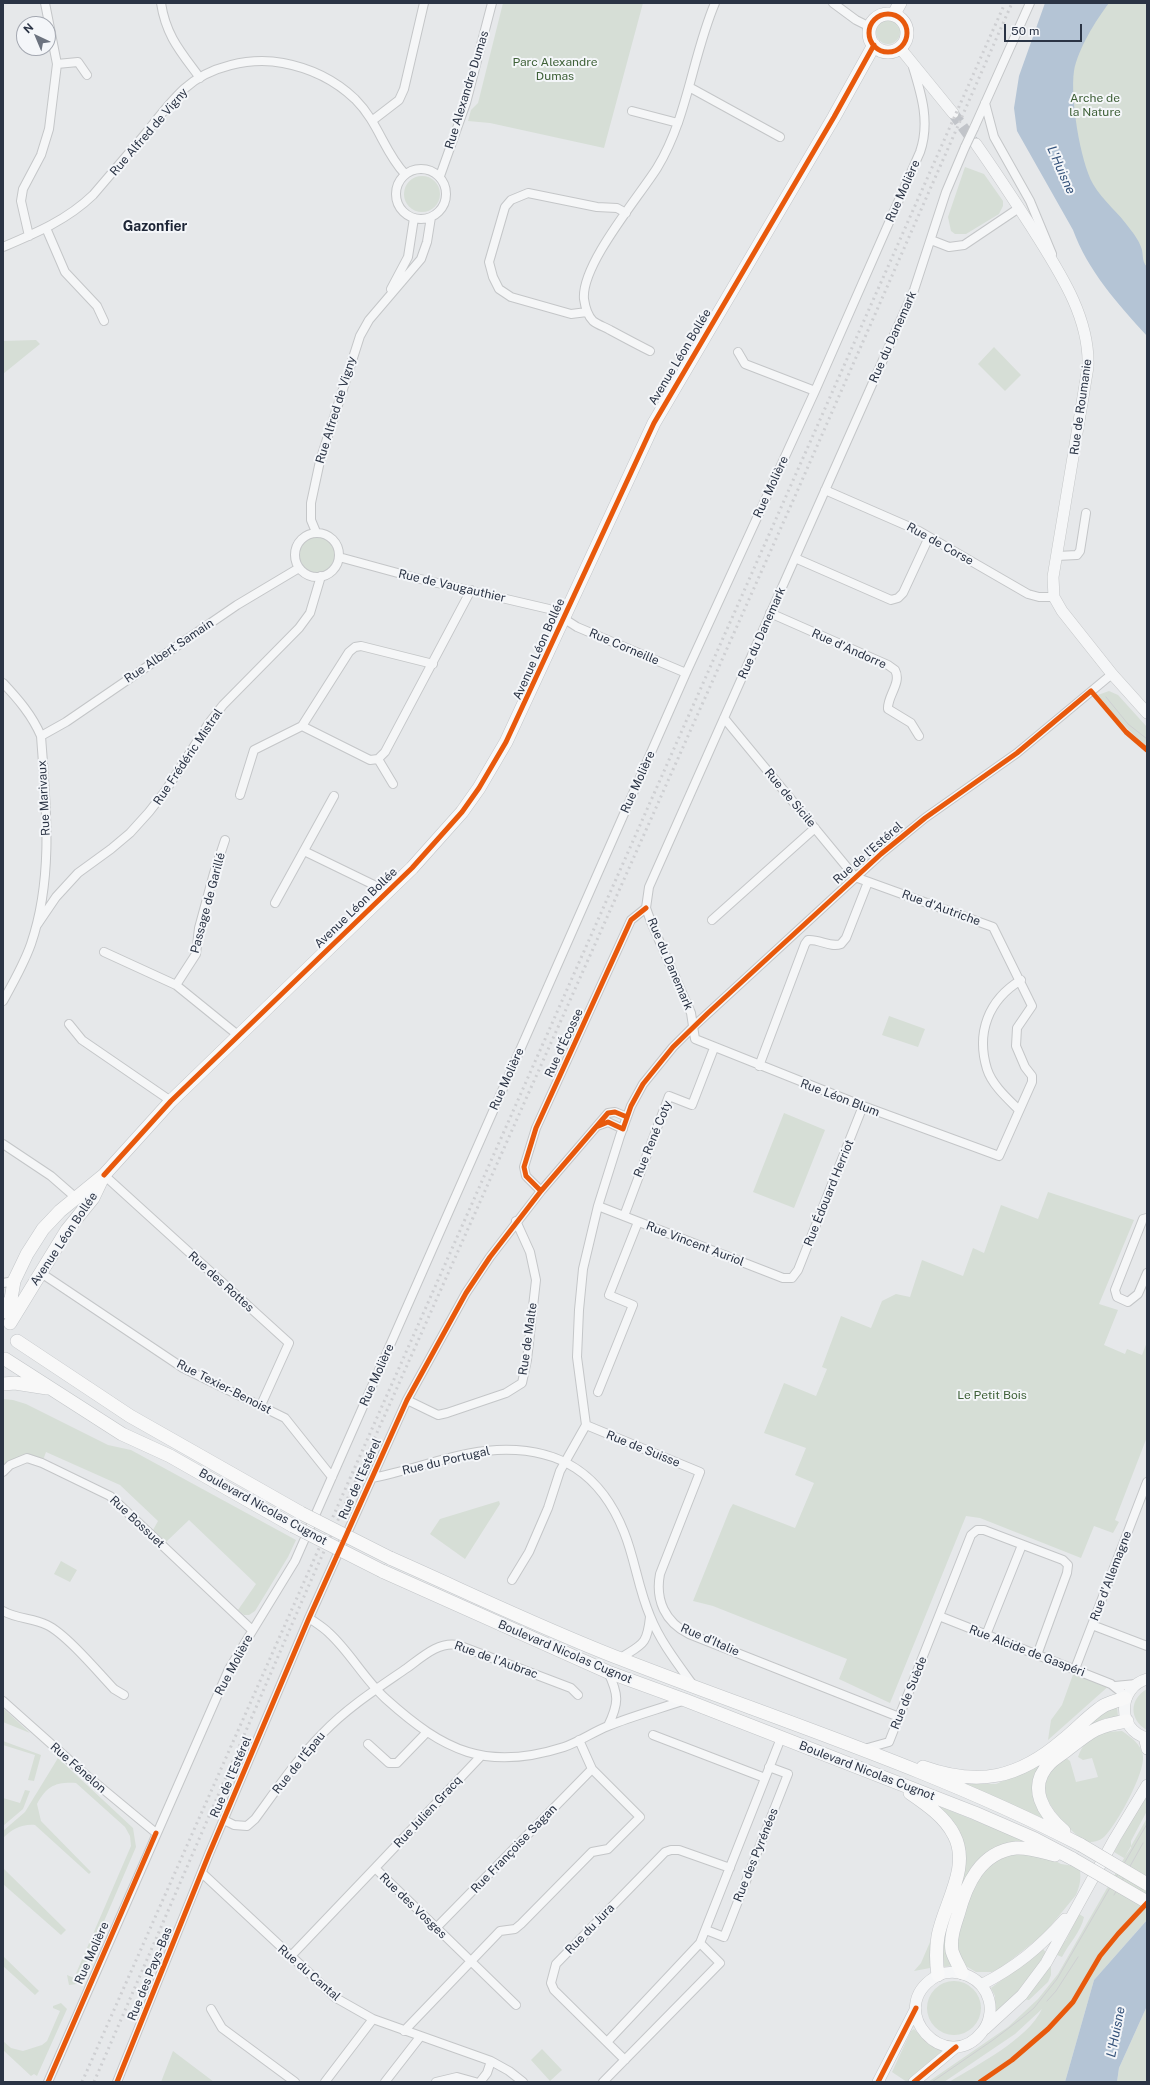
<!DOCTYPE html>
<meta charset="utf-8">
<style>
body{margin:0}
#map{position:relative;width:1150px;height:2085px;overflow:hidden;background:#e6e8ea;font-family:"Public Sans",sans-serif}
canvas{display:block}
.frame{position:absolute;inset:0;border:4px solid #2b3445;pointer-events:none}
.north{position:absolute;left:16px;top:16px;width:40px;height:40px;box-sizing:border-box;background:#f4f6f9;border:1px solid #a4a8b1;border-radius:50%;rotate:316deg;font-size:11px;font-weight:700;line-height:16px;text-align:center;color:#2b3445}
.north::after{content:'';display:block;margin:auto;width:14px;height:18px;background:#6c737f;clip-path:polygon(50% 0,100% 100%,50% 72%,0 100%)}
.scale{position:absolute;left:1004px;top:24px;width:78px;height:18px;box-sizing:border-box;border:2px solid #2b3445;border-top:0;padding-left:5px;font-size:12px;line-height:14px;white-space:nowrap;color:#2b3445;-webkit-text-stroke:3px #f4f6f9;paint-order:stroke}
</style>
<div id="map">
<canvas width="1150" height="2085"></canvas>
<div class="frame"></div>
<div class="north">N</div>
<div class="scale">50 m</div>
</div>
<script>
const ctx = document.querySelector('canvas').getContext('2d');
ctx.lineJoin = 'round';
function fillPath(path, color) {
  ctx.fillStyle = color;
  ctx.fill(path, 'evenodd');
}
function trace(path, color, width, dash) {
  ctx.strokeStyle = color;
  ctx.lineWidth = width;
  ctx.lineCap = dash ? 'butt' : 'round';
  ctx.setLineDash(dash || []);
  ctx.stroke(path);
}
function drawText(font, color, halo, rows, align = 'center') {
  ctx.font = font + ' "Public Sans",sans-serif';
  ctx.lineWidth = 4;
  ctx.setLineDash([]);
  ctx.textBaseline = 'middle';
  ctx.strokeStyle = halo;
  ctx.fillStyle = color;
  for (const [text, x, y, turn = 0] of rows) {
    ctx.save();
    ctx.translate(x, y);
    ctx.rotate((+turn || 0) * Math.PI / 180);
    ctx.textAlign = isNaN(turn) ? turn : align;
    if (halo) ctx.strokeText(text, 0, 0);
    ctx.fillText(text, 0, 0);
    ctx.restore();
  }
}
fillPath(new Path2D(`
 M 503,3 L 643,3 L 604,148 L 490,123 L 468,121 L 471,110 L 478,103 Z
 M 1071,3 L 1147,3 L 1147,320 L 1070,192 Z
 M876 32a12 12 0 1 1 24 0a12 12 0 1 1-24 0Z
 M 965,167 L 984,174 L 1003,201 L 1003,206 L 999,214 L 966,234 L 955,234 L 951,231 L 948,217 Z
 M404 194a18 18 0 1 1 36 0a18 18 0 1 1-36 0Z
 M 36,340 L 40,344 L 3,374 L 3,341 Z
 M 994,347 L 1021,375 L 1005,391 L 978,364 Z
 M295 555a22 22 0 1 1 44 0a22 22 0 1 1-44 0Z
 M 1109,691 L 1118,695 L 1147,727 L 1147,748 L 1118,719 L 1098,695 Z
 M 889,1016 L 925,1029 L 918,1047 L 882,1035 Z
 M 784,1113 L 825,1130 L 794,1208 L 753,1192 Z
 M 1048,1192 L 1134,1220 L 1099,1304 L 1118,1310 L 1104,1345 L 1125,1354 L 1127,1349 L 1142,1355 L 1147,1342 L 1147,1437 L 1115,1520 L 1119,1522 L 1113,1533 L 1094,1526 L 1081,1558 L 980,1518 L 966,1516 L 890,1703 L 839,1679 L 847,1659 L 713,1606 L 693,1601 L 730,1509 L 733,1504 L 795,1528 L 814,1483 L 795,1475 L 806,1448 L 764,1433 L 784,1383 L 816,1396 L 827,1369 L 822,1367 L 841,1316 L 871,1328 L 882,1301 L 896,1294 L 910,1297 L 922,1260 L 963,1276 L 973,1248 L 984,1253 L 1001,1205 L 1038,1219 Z
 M 3,1399 L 13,1400 L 26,1404 L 108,1445 L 131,1450 L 296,1540 L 288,1557 L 255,1611 L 249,1615 L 244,1615 L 238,1610 L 256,1584 L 189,1520 L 166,1542 L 153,1530 L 158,1521 L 120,1485 L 46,1452 L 42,1463 L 27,1458 L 3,1472 Z
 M 499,1501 L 500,1504 L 465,1559 L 430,1534 L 440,1519 Z
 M 61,1561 L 77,1570 L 70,1582 L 54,1574 Z
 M 1075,1669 L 1111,1684 L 1048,1740 L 1051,1720 L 1062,1705 Z
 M 1147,1689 L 1147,1730 C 1129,1720 1129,1699 1147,1689 Z
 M 1111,1706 L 1117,1706 L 1118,1717 L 1106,1718 L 1092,1724 L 1040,1773 L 1049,1821 L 960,1783 L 996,1784 L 1033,1768 Z
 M 3,1708 L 30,1733 L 3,1722 Z
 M 1122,1731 C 1132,1738 1141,1744 1143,1756 C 1145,1773 1117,1824 1105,1836 C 1099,1842 1093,1842 1085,1842 C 1070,1830 1036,1799 1046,1777 C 1050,1769 1059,1763 1066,1758 L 1070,1761 L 1076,1782 L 1098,1777 L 1092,1758 L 1083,1760 L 1078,1757 C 1087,1733 1099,1732 1122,1731 Z
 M 3,1741 L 41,1755 L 34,1781 L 28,1780 L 35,1755 L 3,1745 Z
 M 58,1758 L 133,1828 L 136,1847 L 77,1984 L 69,1985 L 67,1975 L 74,1978 L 131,1846 L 130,1836 L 125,1827 L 76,1783 C 55,1782 47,1786 37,1804 L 41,1821 L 91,1872 L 89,1874 L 35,1825 C 21,1824 13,1829 3,1838 L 3,1831 L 25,1812 Z
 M 25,1790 L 30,1791 L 23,1809 L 3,1826 L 3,1798 L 20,1803 Z
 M 1147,1792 L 1147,1811 L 1131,1841 L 1131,1848 L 1124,1858 L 1114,1852 Z
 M 928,1802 L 1032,1843 L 971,1872 L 953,1965 L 944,1967 C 939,1928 955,1888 964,1850 Z
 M 1147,1818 L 1147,1920 L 1094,1980 L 1065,2082 L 949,2082 C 977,2065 1028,2039 1042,2009 L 1015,2034 L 944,2082 L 928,2082 L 1008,2027 L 1038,1999 L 1058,1974 Z
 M 1015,1852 L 1048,1857 L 1061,1864 L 1074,1866 L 1080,1870 C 1081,1880 1080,1885 1076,1895 L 1044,1934 L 1002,1967 L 992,1972 L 976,1972 L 964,1965 L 956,1951 L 961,1914 L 976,1877 L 992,1863 Z
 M 3,1868 L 66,1930 L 61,1935 L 3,1884 Z
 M 1079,1914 L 1084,1917 C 1081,1932 1069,1943 1062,1957 L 1057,1955 L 1060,1946 L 1066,1940 Z
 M 930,1942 L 933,1943 L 930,1968 L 914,1971 L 921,1963 Z
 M 1043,1949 L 1048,1955 L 1051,1965 L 1051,1975 L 1048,1982 L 1029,2000 L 1023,1999 L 995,2016 L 995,1996 L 991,1988 Z
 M 3,1956 L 39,1991 L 35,1995 L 3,1966 Z
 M927 2008a27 27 0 1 1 54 0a27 27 0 1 1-54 0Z
 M 61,2003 L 67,2009 L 37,2076 L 34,2074 L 31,2076 L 3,2050 L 3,2041 L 11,2048 L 23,2051 L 42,2045 L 47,2041 L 60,2011 L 53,2008 L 53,2006 Z
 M 1147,2006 L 1147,2082 L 1117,2082 L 1119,2068 Z
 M 914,2029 L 927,2043 L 941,2051 L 940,2054 L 907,2082 L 892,2072 L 911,2031 Z
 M 542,2049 L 562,2070 L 550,2081 L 531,2060 Z
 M 173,2051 L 214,2082 L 161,2082 Z`), '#d6ded6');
fillPath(new Path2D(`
 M 1045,3 L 1109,3 C 1096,20 1078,49 1074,71 C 1070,97 1080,161 1093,184 C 1103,201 1119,213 1130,229 C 1134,234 1139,241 1141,247 C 1144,254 1141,260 1147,267 L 1147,336 C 1117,303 1088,271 1073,230 L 1017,131 L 1014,108 L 1019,76 Z
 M 1147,1920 L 1147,2006 L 1119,2068 L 1117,2082 L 1065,2082 L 1094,1980 Z`), '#b4c4d5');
trace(new Path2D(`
 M 953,113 L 975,144`), '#c1c4c9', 11, [11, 5.5]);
const minor = new Path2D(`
 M 161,3 C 166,36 181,52 200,78
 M 833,3 L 856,20 L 870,27
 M 57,64 L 78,62 L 87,75
 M 689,87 L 780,137
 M 985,103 L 994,137 L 1030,201 L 1052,254
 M 632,111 L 678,123
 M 373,120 L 399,100 L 404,89 L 424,3
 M 974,128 L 1030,3
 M396 194a25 25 0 1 1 50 0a25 25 0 1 1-50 0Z
 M 440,176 L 466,103 L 492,3
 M 46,228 L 65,272 L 97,306 L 104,321
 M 29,236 L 21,201 L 23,189 L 41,155 L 49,129 L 57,64 L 45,3
 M 931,240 L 949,247 L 964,245 L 1019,208
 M 3,247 C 36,233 67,220 93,195 C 111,174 128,154 146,133 C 158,118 170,102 184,89 C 209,66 250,57 283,63 C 310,68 335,80 355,99 C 379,123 384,152 405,174
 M 391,289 L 408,257 L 414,218
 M 587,312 L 571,314 L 511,297 L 499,289 L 493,277 L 489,262 L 505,207 L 511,200 L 528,193 L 597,207 L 617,208 L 626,213
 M 650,351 C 636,344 623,337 610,330 C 605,327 598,325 593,321 C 588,316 585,306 584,299 C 581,265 638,198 657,168 C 688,117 692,57 715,3
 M 738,352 L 745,364 L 815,391
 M 825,490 L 919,531 L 1028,594 L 1039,597 L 1054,597
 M 316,532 L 311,520 L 311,503 L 320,461 L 360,336 L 369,320 L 421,259 L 427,242 L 431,217
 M295 555a22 22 0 1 1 44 0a22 22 0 1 1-44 0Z
 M 1057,556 L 1077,555 L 1080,551 L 1086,513
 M 339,557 L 416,578 L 549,609 L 577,627 L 686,673
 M 795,558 L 891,600 L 898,598 L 903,593 L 929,537
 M 770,613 L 888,665 L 895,670 C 902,683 887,696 888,709 L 911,723 L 919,736
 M 433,664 L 361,646 L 355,647 L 349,652 L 302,726 L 370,760 L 378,759 L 385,752 L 471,590
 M 3,683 C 18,699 32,715 41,736 C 46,805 54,877 31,944 C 24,964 13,983 3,1001
 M 724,718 L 855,877
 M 41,736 L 66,722 L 237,605 L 299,568
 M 378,759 L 393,784
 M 240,795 L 254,750 L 302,726
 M 225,840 L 214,873 L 199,928 L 196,954 L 176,985 L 239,1036
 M 304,851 L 374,885 L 390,890
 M 855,877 L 993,927 L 1032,1006 L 1017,1028 L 1016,1046 L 1025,1067 L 1032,1076 L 1032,1082 L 999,1156 L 863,1106 L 695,1039 L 691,1013 L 651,922 L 646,908 L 649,887 L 914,290 L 946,192 L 965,147
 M 275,903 L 334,796
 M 712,920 L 815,828
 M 37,925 L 56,897 L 78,873 L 111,849 L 130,833 L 149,812 L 166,790 L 209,723 L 223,705 L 299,628 L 310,613 L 321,576
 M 104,952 L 176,985
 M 69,1024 L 82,1040 L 171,1101
 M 759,1066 L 805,944 L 808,940 C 820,939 830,948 841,944 L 846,938 L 868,882
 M 1019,1110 C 1008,1099 992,1085 987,1069 C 976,1033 988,1000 1021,980
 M 597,1126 L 608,1122 L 623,1129
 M 3,1144 L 51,1176 L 75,1197
 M 104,1175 L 289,1343 L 261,1405
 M 541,1191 L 526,1176 L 524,1167 L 536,1128 L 631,920 L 646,908
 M 598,1206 L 783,1278 L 792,1278 L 798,1270 L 863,1106
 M 624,1216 L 669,1096 L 692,1105 L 714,1048
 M 1147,1218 L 1143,1219 L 1115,1290 L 1117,1297 L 1128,1302 L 1138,1294 L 1147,1273
 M 41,1273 L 183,1368 L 285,1418 L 332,1477
 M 3,1283 L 14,1281
 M 598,1392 L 633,1305 L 609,1295 L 638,1222
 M 407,1400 L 438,1415 L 447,1413 L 506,1393 L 522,1383 L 527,1360 L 536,1280 L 530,1252 L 516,1221
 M 586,1425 L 700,1472 L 660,1574 C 655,1600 665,1622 689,1634 L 899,1717
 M 3,1472 L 10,1465 L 27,1458 L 42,1463 L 110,1496 L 252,1630
 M 372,1478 C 414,1470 455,1452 497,1450 C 560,1447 601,1474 624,1532 C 635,1559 638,1588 650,1616 C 660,1641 677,1663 693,1685
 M 512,1580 L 529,1552 L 548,1508 L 560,1471 L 586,1425 L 577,1357 L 579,1310 L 583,1269 L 598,1206 L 620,1136 L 631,1106 L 643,1084 L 673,1047 L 693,1027 L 881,854 L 925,818 L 1017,753 L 1112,674
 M 3,1611 C 17,1619 33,1618 47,1625 C 66,1634 98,1672 114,1689 L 124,1695
 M 939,1616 L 1111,1684 L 1126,1696
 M 309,1618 C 316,1623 323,1627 329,1633 C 350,1652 364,1679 386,1699 C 444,1751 486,1772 564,1747 C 579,1742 593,1732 608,1726 C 633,1716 659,1709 685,1700
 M 1092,1625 L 1147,1646
 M 986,1635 L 1022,1545
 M 619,1659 C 642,1644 647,1646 650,1617
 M 1075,1669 L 1147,1482
 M 1115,1686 L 1136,1684
 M 3,1701 L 86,1775 L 156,1833
 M 608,1726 C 619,1703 619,1695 608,1672
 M 653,1735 L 765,1778
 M 368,1744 L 389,1763 L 397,1763 L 427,1732
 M 864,1749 L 889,1742 L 971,1535 L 977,1530 L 984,1530 L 1063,1560 L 1068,1565 L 1067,1573 L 1037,1655
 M 224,1820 L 234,1825 L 247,1826 L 255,1819 C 277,1789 297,1759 323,1733 C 348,1707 378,1688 407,1668 C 422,1657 439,1641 458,1645 L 571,1688 L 578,1695
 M 375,1868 L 481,1756
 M 202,1873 L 336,1998 L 373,2019 L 491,2061 L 509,2071 L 523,2082
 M 436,1928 L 592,1769
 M 706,1930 L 724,1937 L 788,1774 L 769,1767
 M 290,1957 L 375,1868 L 516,2005
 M 211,2009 L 222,2028 L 295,2082
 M 404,2031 L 500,1931 L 515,1929 L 521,1924 L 592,1852 L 608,1849 L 640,1817 L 592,1769 L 579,1740
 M 607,2042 L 700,1943 L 781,1738
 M 625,2060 L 554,1990 L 551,1983 L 556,1964 L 665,1852 L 671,1850 L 679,1850 L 730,1868
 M 48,2082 L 229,1669 L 295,1561 L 686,673 L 815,391 L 920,152 C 930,123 922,96 913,67
 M 117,2082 L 209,1854 L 309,1618 L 407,1400 L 466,1293 L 490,1257 L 541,1191 L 608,1113 L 615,1112 L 627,1117
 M 325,2082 L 373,2019
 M 385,2082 L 420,2037
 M 436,2082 L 457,2077 L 475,2082
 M 480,2082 L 487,2073 L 491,2061
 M 603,2082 L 720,1963 L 700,1943`);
const tertiary = new Path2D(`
 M 900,48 L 953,113
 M 976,144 C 995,171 1014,200 1032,228 C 1058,270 1090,316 1088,367 L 1053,577 L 1054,597 L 1062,611 L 1112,674 L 1147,713
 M 1147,1679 C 1118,1687 1116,1730 1147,1738
 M 1144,1737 L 1147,1749
 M 935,1977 C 883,2010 947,2077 982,2032 C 989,2024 992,2011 989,2000 C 983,1978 959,1967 938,1975
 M 981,1985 C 1016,1967 1039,1948 1065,1919
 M 985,2029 L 1022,1995 L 1046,1963 L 1115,1838 L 1147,1785
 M 878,2082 L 916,2008
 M 914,2082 L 956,2047`);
const primary = new Path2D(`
 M869 33a19 19 0 1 1 38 0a19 19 0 1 1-38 0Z
 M 894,14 L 900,3
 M 3,1312 L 11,1299 L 14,1281 L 27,1254 L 43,1229 L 60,1211 L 104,1175 L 171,1101 L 412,868 L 462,812 L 479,788 L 506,742 L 654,423 L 834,117 L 874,45
 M 10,1323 L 67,1230 L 93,1198 L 103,1177
 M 17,1341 L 130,1416 L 301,1513
 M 5,1359 L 122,1434 L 170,1456 L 293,1526
 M 3,1384 L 15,1383 L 47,1388
 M 390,1558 C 467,1592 543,1629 621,1659 C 775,1719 934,1769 1081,1845
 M 382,1571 L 608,1672 L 685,1700 L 975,1813 L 1035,1839 L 1073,1859
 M 923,1767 C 979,1787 1019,1778 1063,1740 C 1076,1730 1092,1712 1105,1705 C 1112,1702 1119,1700 1125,1698
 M 910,1793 C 926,1804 945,1817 954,1835 C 971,1867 944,1904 938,1936 C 936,1949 936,1962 938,1975
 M 1064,1831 C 1044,1814 1026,1787 1050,1763 C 1055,1758 1062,1754 1067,1750 C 1091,1731 1096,1726 1127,1721
 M 962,1973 C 959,1966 954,1958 952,1951 C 950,1939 954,1927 958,1915 C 966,1885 980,1852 1016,1848 C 1029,1847 1043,1852 1055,1855`);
trace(minor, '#c4c6c8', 10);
trace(tertiary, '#c4c6c8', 12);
trace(primary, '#c2c5c8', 14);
trace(minor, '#f5f6f7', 8);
trace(tertiary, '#f5f6f7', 11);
trace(primary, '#f8f8f8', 13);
trace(new Path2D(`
 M 1106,697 L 1128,724 L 1147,739
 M 1114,1895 L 1143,1843
 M 1047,2001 L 1056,1991 L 1078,1957
 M 932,2082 L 993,2040 L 1022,2018 L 1034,2008 L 1057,1979 L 1147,1824`), '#cecfd2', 1);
trace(new Path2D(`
 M 82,2082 L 1005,3
 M 94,2082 L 309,1585 L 792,503 L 1012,3`), '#cecfd2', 3, [2, 4]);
const minorBridge = new Path2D(`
 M 965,147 L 974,128`);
const primaryBridge = new Path2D(`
 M 301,1513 L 390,1558
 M 293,1526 L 382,1571
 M 1081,1845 L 1147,1884
 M 1073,1859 L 1147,1902`);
trace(minorBridge, '#c4c6c8', 10, []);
trace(primaryBridge, '#c2c5c8', 14, []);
trace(minorBridge, '#f5f6f7', 8);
trace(primaryBridge, '#f8f8f8', 13);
trace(new Path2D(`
 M869 33a19 19 0 1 1 38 0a19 19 0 1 1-38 0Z
 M 596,1127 L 608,1122 L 623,1129 L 631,1106 L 643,1084 L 673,1047 L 708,1013 L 881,854 L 925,818 L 1017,753 L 1091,691 L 1126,732 L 1147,750
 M 104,1175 L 171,1101 L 412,868 L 462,812 L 479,788 L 506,742 L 654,423 L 834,117 L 874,45
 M 541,1191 L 526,1176 L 524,1167 L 536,1128 L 631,920 L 646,908
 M 48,2082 L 156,1833
 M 117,2082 L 209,1854 L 309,1618 L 407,1400 L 466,1293 L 490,1257 L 541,1191 L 608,1113 L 615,1112 L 627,1117
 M 878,2082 L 916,2008
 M 914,2082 L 956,2047
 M 980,2082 L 1012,2060 L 1048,2029 L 1073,2002 L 1100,1956 L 1118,1934 L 1147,1903`), '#e8590c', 5);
drawText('12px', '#3f6138', '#f4f6f9', [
 ["Parc Alexandre",555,62],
 ["Dumas",555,76],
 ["Arche de",1095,98],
 ["la Nature",1095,112],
 ["Le Petit Bois",992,1395]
]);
drawText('12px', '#2b3445', '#f4f6f9', [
 ["Rue Alexandre Dumas",467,90,-73],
 ["Rue Alfred de Vigny",149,132,-49],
 ["Rue Molière",903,191,-66],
 ["Rue du Danemark",893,337,-66],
 ["Avenue Léon Bollée",680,357,-59],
 ["Rue de Roumanie",1081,407,-82],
 ["Rue Alfred de Vigny",336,410,-73],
 ["Rue Molière",771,487,-65],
 ["Rue de Corse",940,544,29],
 ["Rue de Vaugauthier",452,586,13],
 ["Rue du Danemark",762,633,-66],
 ["Rue Corneille",624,647,23],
 ["Avenue Léon Bollée",539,649,-66],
 ["Rue d'Andorre",849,649,24],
 ["Rue Albert Samain",169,651,-34],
 ["Rue Frédéric Mistral",188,757,-56],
 ["Rue Molière",638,782,-66],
 ["Rue Marivaux",44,798,-93],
 ["Rue de Sicile",790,798,50],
 ["Rue de l'Estérel",868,853,-41],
 ["Passage de Garillé",208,903,-75],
 ["Avenue Léon Bollée",356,908,-44],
 ["Rue d'Autriche",941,908,20],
 ["Rue du Danemark",670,964,67],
 ["Rue d'Écosse",564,1043,-65],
 ["Rue Molière",507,1079,-66],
 ["Rue Léon Blum",840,1098,21],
 ["Rue René Coty",653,1139,-68],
 ["Rue Édouard Herriot",829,1193,-68],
 ["Avenue Léon Bollée",64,1239,-56],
 ["Rue Vincent Auriol",695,1244,21],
 ["Rue des Rottes",221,1282,42],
 ["Rue de Malte",528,1339,-82],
 ["Rue Molière",377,1375,-66],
 ["Rue Texier-Benoist",224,1387,27],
 ["Rue de Suisse",643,1449,22],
 ["Rue du Portugal",446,1461,-13],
 ["Rue de l'Estérel",360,1479,-66],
 ["Boulevard Nicolas Cugnot",263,1507,29],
 ["Rue Bossuet",137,1522,43],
 ["Rue d'Allemagne",1111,1576,-69],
 ["Rue d'Italie",710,1640,24],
 ["Rue Alcide de Gaspéri",1027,1651,21],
 ["Boulevard Nicolas Cugnot",565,1652,23],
 ["Rue de l'Aubrac",496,1660,20],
 ["Rue Molière",234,1665,-62],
 ["Rue de Suède",909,1693,-68],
 ["Rue de l'Épau",299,1763,-51],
 ["Rue Fénelon",78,1768,41],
 ["Boulevard Nicolas Cugnot",867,1771,21],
 ["Rue de l'Estérel",231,1777,-67],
 ["Rue Julien Gracq",428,1812,-47],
 ["Rue Françoise Sagan",514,1849,-46],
 ["Rue des Pyrénées",756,1855,-68],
 ["Rue des Vosges",413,1906,44],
 ["Rue du Jura",590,1929,-46],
 ["Rue Molière",92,1953,-66],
 ["Rue du Cantal",309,1973,41],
 ["Rue des Pays-Bas",150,1974,-68]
]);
drawText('italic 13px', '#34527a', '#f4f6f9', [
 ["L'Huisne",1061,170,66],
 ["L'Huisne",1116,2032,-79]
]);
drawText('bold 14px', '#1d2536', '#f4f6f9', [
 ["Gazonfier",155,227]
]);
</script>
